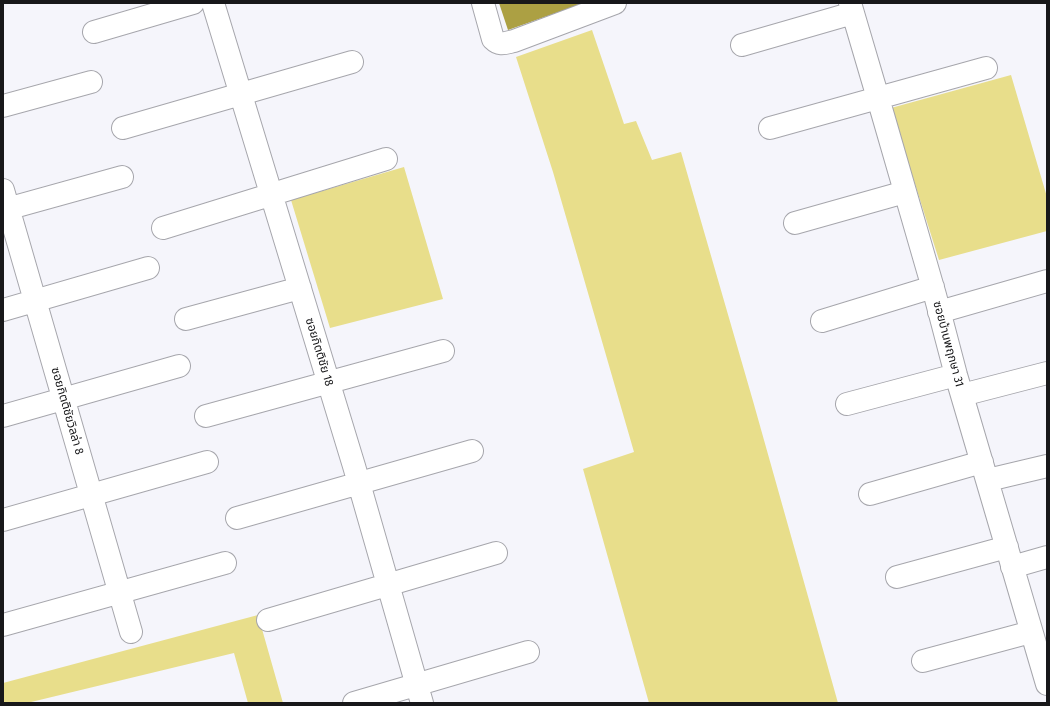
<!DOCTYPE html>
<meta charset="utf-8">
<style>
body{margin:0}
#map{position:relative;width:1050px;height:706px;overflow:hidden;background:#f5f5fb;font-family:"Fira Sans Condensed",sans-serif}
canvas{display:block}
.frame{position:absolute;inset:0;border:4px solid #18181a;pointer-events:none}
</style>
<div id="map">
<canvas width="1050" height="706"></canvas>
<div class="frame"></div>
</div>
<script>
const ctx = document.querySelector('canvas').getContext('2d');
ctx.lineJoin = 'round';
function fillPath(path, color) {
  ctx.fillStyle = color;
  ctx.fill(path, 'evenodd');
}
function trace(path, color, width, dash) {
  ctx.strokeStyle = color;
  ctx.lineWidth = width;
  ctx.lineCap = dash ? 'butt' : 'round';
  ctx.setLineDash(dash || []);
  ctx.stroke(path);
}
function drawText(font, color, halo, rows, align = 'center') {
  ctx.font = font + ' "Fira Sans Condensed","Noto Sans Thai",sans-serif';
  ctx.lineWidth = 3;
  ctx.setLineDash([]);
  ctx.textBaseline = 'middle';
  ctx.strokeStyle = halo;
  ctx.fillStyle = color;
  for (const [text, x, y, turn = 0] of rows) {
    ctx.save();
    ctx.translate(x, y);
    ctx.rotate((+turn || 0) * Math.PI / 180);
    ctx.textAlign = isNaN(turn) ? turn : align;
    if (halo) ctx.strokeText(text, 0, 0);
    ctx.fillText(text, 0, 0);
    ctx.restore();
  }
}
fillPath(new Path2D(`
 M 592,30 L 624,124 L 636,121 L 652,160 L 681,152 L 753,401 L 838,703 L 649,703 L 583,469 L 634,452 L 553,172 L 516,57 Z
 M 1011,75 L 1047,197 L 1047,231 L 939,260 L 891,108 Z
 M 404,167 L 443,299 L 330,328 L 291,200 Z
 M 258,615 L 283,703 L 248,703 L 234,653 L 27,703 L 3,703 L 3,683 Z`), '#e8de8b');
fillPath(new Path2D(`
 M 499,3 L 584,3 L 508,30 Z`), '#aca043');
const minor = new Path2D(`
 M 213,3 L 354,466 L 422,703
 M 483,3 L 493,39 C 500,46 505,43 514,41 L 615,3
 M 850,3 L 878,98 L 935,295 L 956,375 L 1047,684
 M 94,32 L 193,3
 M 742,45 L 853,13
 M 3,106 L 91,82
 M 123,128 L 352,62
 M 770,128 L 986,68
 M 3,190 L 131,632
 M 3,210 L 122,177
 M 795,223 L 905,192
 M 163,228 L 386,159
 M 3,310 L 148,268
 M 939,312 L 1047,281
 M 186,319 L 300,288
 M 822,321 L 933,287
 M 962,395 L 1047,373
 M 847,404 L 956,375
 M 3,416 L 179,366
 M 206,416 L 443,351
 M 988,480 L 1047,466
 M 870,494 L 982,462
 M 237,518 L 472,451
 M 3,520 L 207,462
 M 1012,567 L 1047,557
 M 897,577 L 1007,547
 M 268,620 L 496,553
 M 3,625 L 225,563
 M 923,661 L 1031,632
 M 354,703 L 528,652`);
trace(minor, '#a6a6ac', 24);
trace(minor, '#fff', 22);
drawText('12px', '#18181a', '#fff', [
 ["ซอยบ้านพฤกษา 31",948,344,75],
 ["ซอยกิตติชัย 18",319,352,73],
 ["ซอยกิตติชัยวิลล่า 8",67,411,74]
]);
</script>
